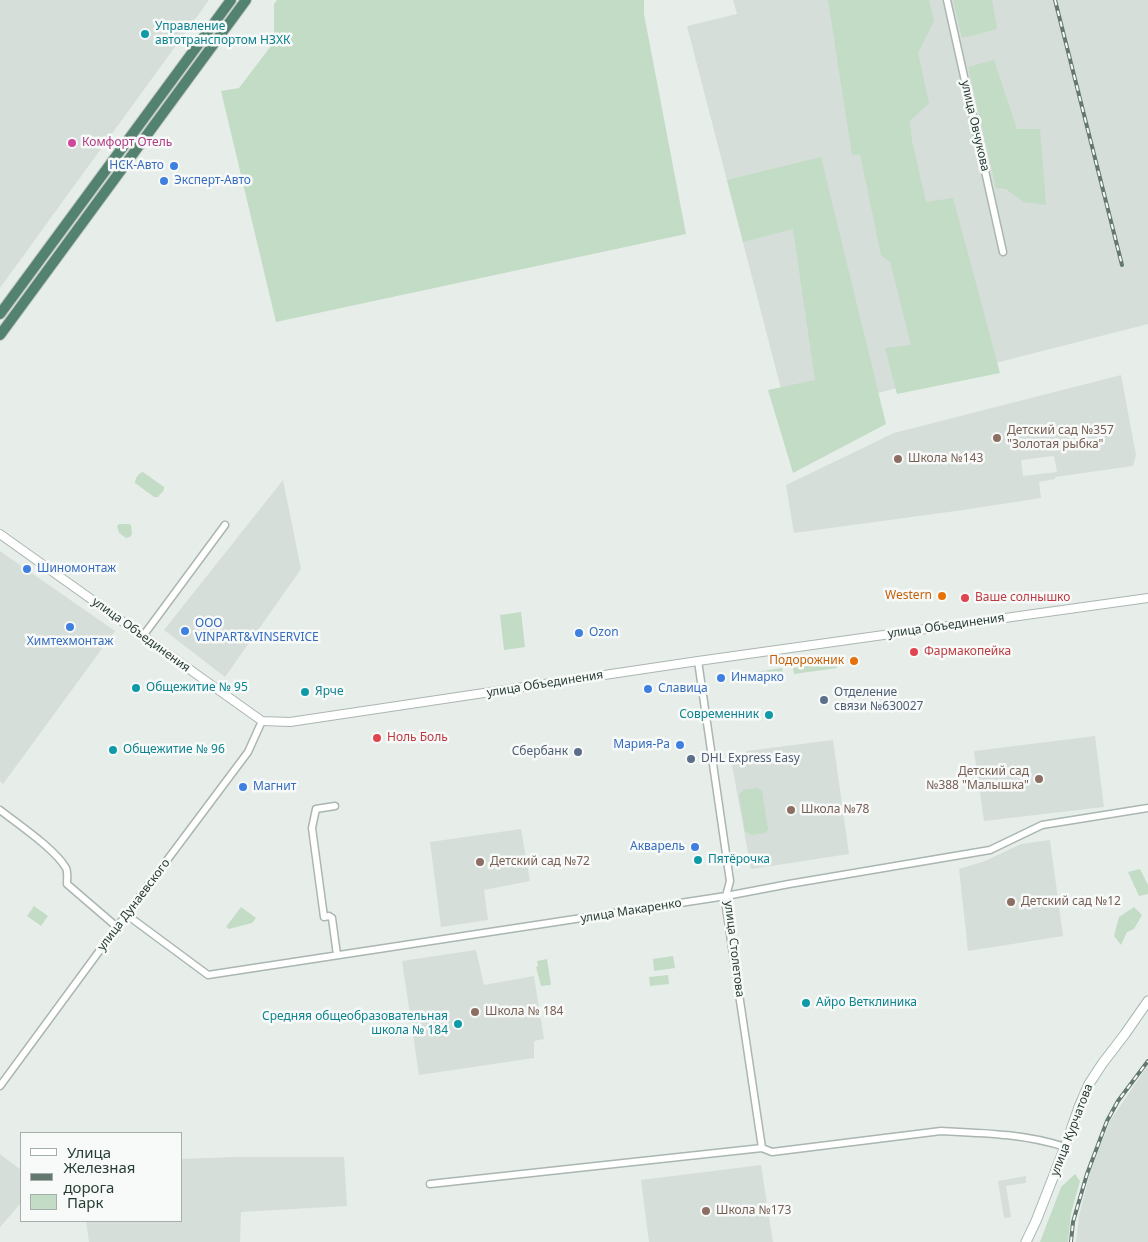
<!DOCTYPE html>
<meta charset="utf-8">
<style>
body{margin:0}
#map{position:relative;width:1148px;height:1242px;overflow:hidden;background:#e7eeea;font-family:"Noto Sans",sans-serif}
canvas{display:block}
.legend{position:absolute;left:20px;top:1132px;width:162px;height:90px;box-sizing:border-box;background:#f7faf8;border:1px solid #a4afaa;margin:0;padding:6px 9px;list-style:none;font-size:15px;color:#283e34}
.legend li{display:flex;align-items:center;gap:10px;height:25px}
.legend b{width:25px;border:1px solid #a4afaa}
</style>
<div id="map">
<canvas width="1148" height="1242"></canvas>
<ul class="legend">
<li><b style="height:6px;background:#fff"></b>Улица</li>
<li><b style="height:6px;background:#63796f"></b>Железная дорога</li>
<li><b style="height:14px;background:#c3dcc5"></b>Парк</li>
</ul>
</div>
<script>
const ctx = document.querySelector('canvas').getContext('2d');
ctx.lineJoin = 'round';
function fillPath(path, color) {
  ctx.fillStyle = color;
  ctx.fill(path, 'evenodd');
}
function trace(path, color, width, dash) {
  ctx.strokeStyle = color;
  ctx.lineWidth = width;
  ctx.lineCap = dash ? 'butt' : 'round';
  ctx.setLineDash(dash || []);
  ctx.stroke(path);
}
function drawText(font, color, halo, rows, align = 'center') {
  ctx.font = font + ' "Noto Sans",sans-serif';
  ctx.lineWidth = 5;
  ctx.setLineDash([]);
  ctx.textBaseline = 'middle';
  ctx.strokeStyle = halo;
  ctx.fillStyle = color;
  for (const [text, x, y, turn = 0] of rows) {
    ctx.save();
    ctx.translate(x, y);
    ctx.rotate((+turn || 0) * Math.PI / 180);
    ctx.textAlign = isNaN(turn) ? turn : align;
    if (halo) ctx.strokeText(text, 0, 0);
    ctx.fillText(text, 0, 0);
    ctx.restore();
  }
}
fillPath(new Path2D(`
 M 0,0 L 209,0 L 0,288 Z
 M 733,0 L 1148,0 L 1148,324 L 788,416 L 687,26 L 737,14 Z
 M 1121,375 L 1136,455 L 1133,466 L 1055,477 L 1055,479 L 1039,482 L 1041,498 L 963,510 L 794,533 L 786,485 L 894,433 ZM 1054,456 L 1057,472 L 1023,476 L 1021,460 Z
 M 283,480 L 301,569 L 225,677 L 164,630 Z
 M 0,551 L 115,631 L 3,784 L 0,781 Z
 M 1095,736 L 1104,807 L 984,821 L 974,751 Z
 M 833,740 L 849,854 L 751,869 L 732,765 L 747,751 Z
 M 521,829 L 530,881 L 484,890 L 488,920 L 441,927 L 430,842 Z
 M 1050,840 L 1063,936 L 968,951 L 959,869 L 985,861 L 1021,844 Z
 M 476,950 L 484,985 L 534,976 L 544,1039 L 534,1041 L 534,1058 L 419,1075 L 402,961 Z
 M 1148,1065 L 1148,1242 L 1076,1242 L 1079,1216 L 1090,1172 L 1110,1121 Z
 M 0,1154 L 21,1170 L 21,1203 L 0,1227 Z
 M 233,1157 L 344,1157 L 347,1206 L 241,1212 L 240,1242 L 89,1242 L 86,1221 L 181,1221 L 181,1159 Z
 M 761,1165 L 773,1242 L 649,1242 L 641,1180 Z
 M 1026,1176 L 1026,1183 L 1006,1186 L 1011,1217 L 1004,1218 L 998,1181 Z`), '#d5ded8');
fillPath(new Path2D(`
 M 277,0 L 644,0 L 644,14 L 686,234 L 276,322 L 221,91 L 239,88 L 274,42 L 274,4 Z
 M 828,0 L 929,0 L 934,21 L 918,53 L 929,103 L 910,121 L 912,141 L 926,202 L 953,198 L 1000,373 L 897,394 L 885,348 L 911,345 L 890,262 L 881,255 L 860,154 L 852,155 Z
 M 953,0 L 992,0 L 997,29 L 962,38 Z
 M 994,60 L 1017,129 L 1040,129 L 1046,205 L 1024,202 L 1006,189 L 996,188 L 968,67 Z
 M 821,157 L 886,424 L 793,473 L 768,390 L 815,380 L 793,229 L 743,242 L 727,180 Z
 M 143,472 L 164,487 L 164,490 L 158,497 L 154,497 L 135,483 C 135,478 139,473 143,472 Z
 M 119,524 L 129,524 L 131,525 L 132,534 L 130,537 L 126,538 L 119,533 L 117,526 Z
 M 521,612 L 525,647 L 504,650 L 500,615 Z
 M 837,662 L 837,668 L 794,674 L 793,668 Z
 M 782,668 L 783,677 L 736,684 L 735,675 Z
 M 757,788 L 762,791 L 768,829 L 765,833 L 751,835 L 745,831 L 739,795 L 743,790 Z
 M 1140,869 L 1148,885 L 1148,894 L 1139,896 L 1128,872 Z
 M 34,906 L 48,916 L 41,926 L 27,916 Z
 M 241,907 L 256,918 L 252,923 L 229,929 L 226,927 Z
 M 1134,907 L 1142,915 L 1134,929 L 1127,932 L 1121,945 L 1114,936 L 1119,917 Z
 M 673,956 L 675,968 L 654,971 L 653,959 Z
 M 547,959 L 551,985 L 541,986 L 536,967 L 538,966 L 537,961 Z
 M 668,975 L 669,984 L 650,986 L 649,977 Z
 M 1075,1174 L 1080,1181 L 1071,1213 L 1068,1242 L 1040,1242 L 1061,1187 Z`), '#c3dcc5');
const minor = new Path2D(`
 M 947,0 L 1003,252
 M 143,636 L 225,525
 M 698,661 L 730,881 L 726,896 L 726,907 L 762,1148
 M 335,806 L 316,809 L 312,828 L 324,917 L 329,916 L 332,918 L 337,955
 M 0,810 C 18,824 55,849 66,868 C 68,872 67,879 67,884 L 117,927
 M 127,915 L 208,975 L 726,896 L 789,884 L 990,850 L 1042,825 L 1148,808
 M 0,1086 L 117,927 L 248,752 L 262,721
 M 430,1184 L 762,1148 L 772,1152 L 941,1131 C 984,1133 1025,1134 1065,1147`);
const tertiary = new Path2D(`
 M 0,534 L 262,721 L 290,722 L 698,661 L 1148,598`);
const secondary = new Path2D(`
 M 1026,1242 L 1036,1221 L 1065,1147 L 1079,1107 L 1089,1084 L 1102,1064 L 1125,1034 L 1148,1001`);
const trunk = new Path2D(`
 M 0,314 L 231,0
 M 0,335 L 246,0`);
trace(minor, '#aab6b0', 9);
trace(tertiary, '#aab6b0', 10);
trace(secondary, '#a7b8af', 11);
trace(trunk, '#c3c9c6', 12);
trace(minor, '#fff', 6);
trace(tertiary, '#fff', 8);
trace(secondary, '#fff', 9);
trace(trunk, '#548270', 10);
const rail = new Path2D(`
 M 1055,0 L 1122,265
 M 1071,1242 L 1073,1222 L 1087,1174 L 1107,1121 L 1118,1101 L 1148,1061`);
trace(rail, '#63796f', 4);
trace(rail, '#f7faf8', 2, [5.5]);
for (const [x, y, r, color] of [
 [145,34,5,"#0f9aa8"],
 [72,143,5,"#d1479c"],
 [174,166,5,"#3f7fe0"],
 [164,181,5,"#3f7fe0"],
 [997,438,5,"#8d6e63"],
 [898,459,5,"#8d6e63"],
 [27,569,5,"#3f7fe0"],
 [942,596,5,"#e8710a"],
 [965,598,5,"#e0444e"],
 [70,627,5,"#3f7fe0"],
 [185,631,5,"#3f7fe0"],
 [579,633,5,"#3f7fe0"],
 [914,652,5,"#e0444e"],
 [854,661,5,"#e8710a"],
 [721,678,5,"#3f7fe0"],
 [136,688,5,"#0f9aa8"],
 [648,689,5,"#3f7fe0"],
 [305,692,5,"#0f9aa8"],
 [824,700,5,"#5c6f8a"],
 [769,715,5,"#0f9aa8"],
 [377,738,5,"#e0444e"],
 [680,745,5,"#3f7fe0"],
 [113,750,5,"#0f9aa8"],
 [578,752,5,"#5c6f8a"],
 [691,759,5,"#5c6f8a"],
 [1039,779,5,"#8d6e63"],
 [243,787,5,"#3f7fe0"],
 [791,810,5,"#8d6e63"],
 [695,847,5,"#3f7fe0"],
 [698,860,5,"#0f9aa8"],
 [480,862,5,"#8d6e63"],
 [1011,902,5,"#8d6e63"],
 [806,1003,5,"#0f9aa8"],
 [475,1012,5,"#8d6e63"],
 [458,1024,5,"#0f9aa8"],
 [706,1211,5,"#8d6e63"]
]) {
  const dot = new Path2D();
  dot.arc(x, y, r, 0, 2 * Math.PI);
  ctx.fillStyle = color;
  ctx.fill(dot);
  trace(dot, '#f7faf8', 2);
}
drawText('12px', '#0d838f', '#f7faf8', [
 ["Управление",155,27],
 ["автотранспортом НЗХК",155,41],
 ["Общежитие № 95",146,688],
 ["Ярче",315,692],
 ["Современник",759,715,"right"],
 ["Общежитие № 96",123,750],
 ["Пятёрочка",708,860],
 ["Айро Ветклиника",816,1003],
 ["Средняя общеобразовательная",448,1017,"right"],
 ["школа № 184",448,1031,"right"]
], 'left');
drawText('12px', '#283e34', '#f7faf8', [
 ["улица Овчукова",975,126,77],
 ["улица Объединения",946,626,-8],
 ["улица Объединения",141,635,36],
 ["улица Объединения",545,684,-9],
 ["улица Дунаевского",134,905,-53],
 ["улица Макаренко",631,911,-9],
 ["улица Столетова",734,949,83],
 ["улица Курчатова",1072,1130,-69]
]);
drawText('12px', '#b23c85', '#f7faf8', [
 ["Комфорт Отель",82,143]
], 'left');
drawText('12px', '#366cbe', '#f7faf8', [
 ["НСК-Авто",164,166,"right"],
 ["Эксперт-Авто",174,181],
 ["Шиномонтаж",37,569],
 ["ООО",195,624],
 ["VINPART&VINSERVICE",195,638],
 ["Ozon",589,633],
 ["Химтехмонтаж",70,642,"center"],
 ["Инмарко",731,678],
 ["Славица",658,689],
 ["Мария-Ра",670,745,"right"],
 ["Магнит",253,787],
 ["Акварель",685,847,"right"]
], 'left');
drawText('12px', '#785e54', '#f7faf8', [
 ["Детский сад №357",1007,431],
 ["\"Золотая рыбка\"",1007,445],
 ["Школа №143",908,459],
 ["Детский сад",1029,772,"right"],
 ["№388 \"Малышка\"",1029,786,"right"],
 ["Школа №78",801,810],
 ["Детский сад №72",490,862],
 ["Детский сад №12",1021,902],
 ["Школа № 184",485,1012],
 ["Школа №173",716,1211]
], 'left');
drawText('12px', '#c56008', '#f7faf8', [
 ["Western",932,596],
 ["Подорожник",844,661]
], 'right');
drawText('12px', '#be3a42', '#f7faf8', [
 ["Ваше солнышко",975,598],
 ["Фармакопейка",924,652],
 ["Ноль Боль",387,738]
], 'left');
drawText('12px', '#4e5e75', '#f7faf8', [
 ["Отделение",834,693],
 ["связи №630027",834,707],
 ["Сбербанк",568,752,"right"],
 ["DHL Express Easy",701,759]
], 'left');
</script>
